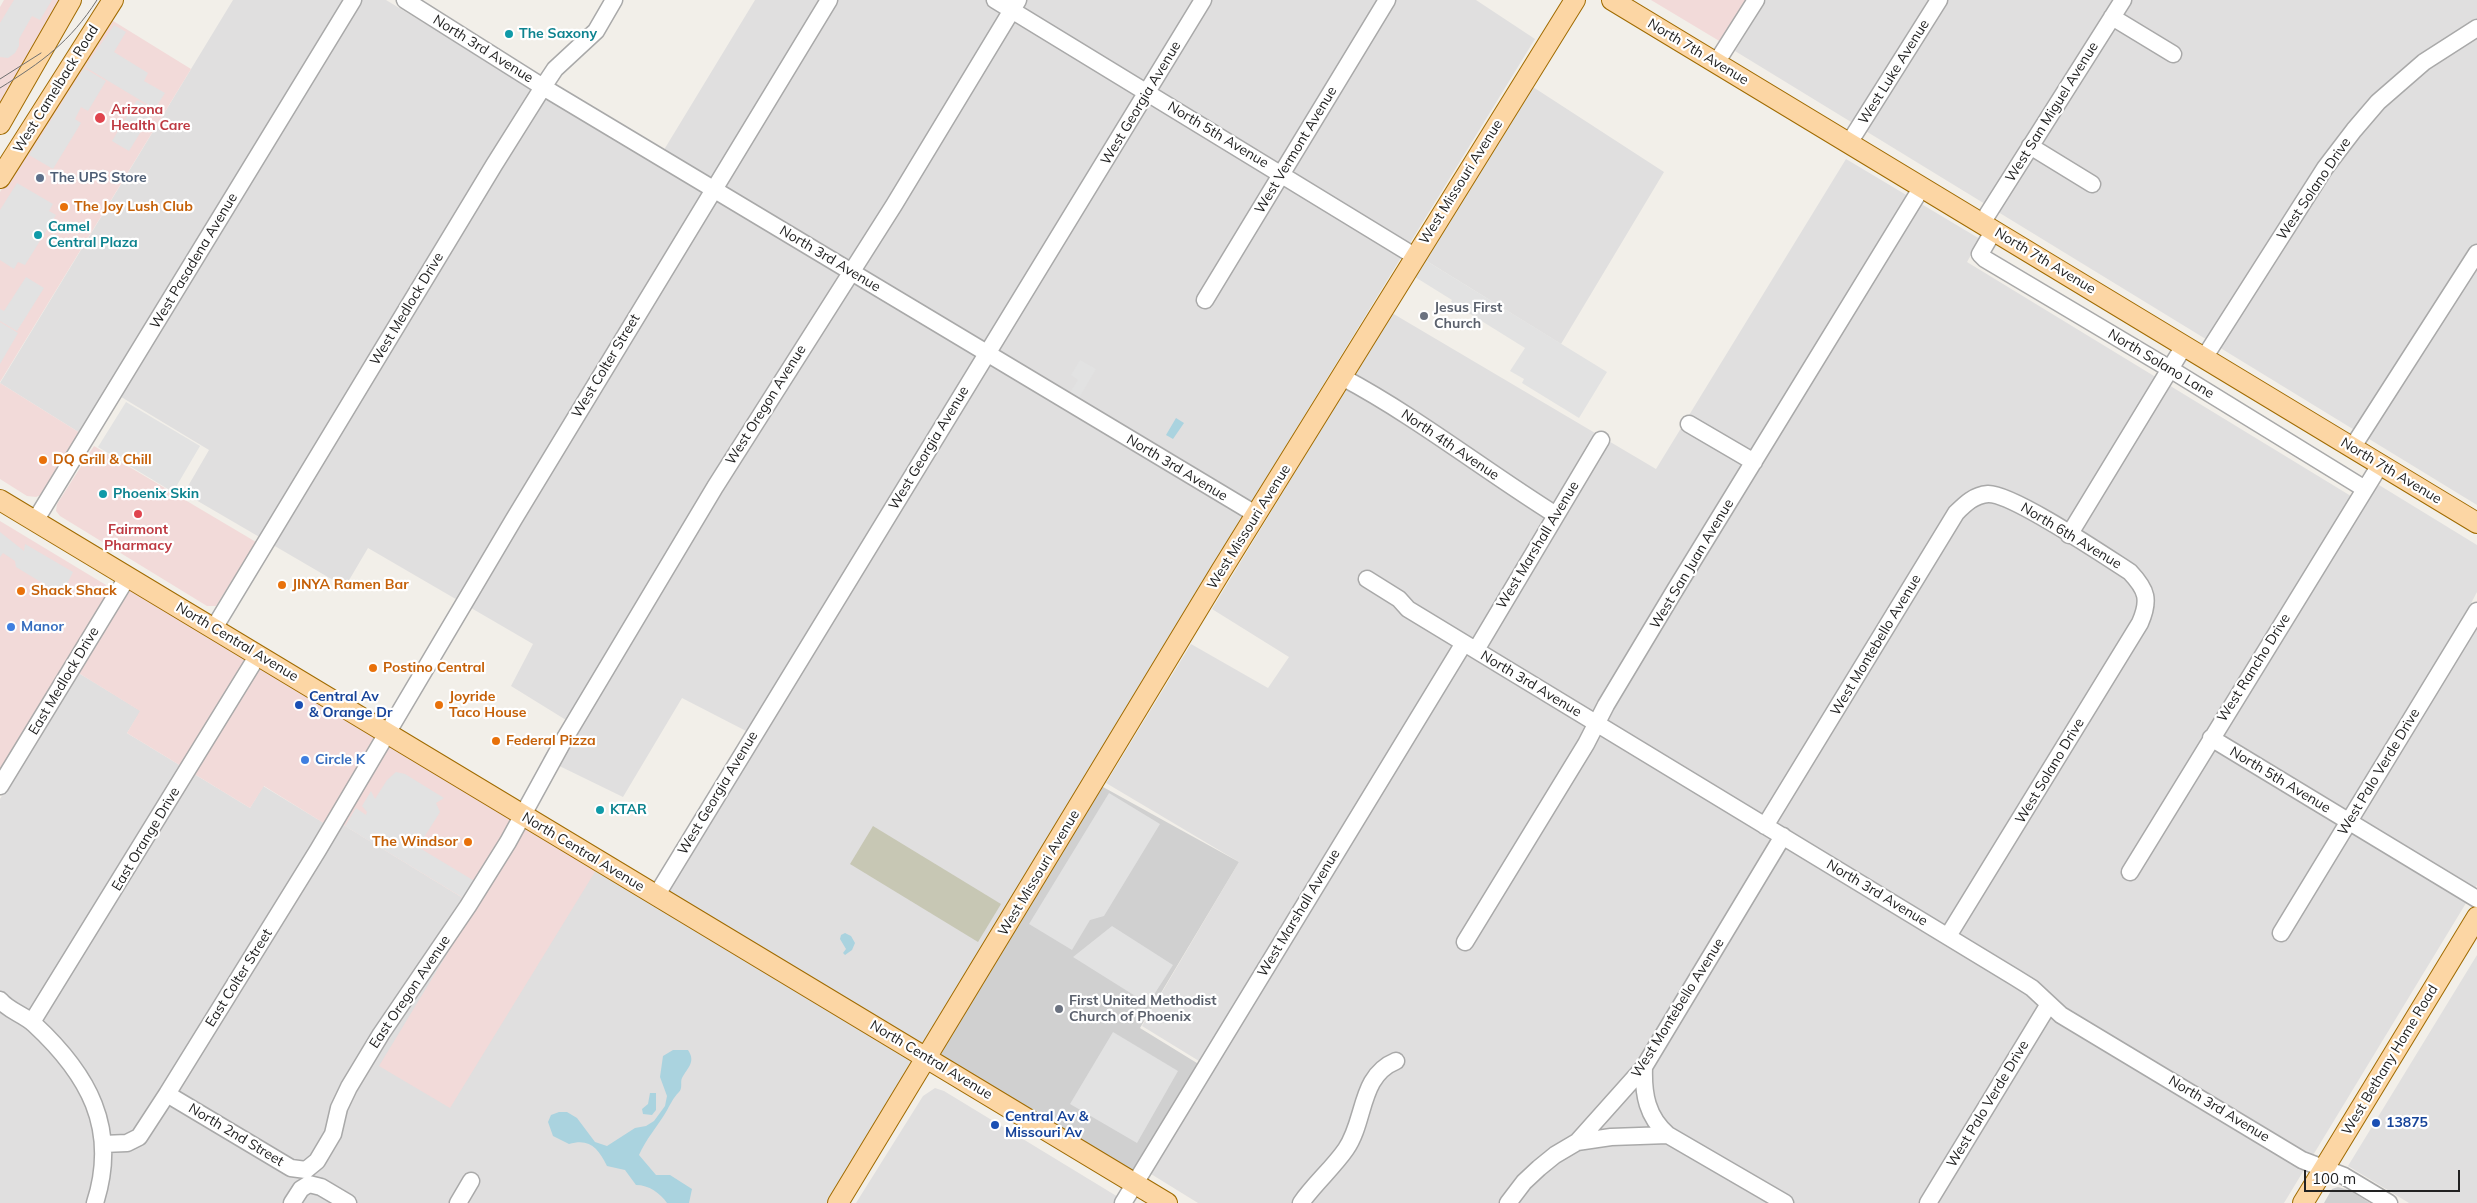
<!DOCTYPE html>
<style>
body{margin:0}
#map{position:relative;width:2477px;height:1203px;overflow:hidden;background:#f2efe9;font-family:Mulish,sans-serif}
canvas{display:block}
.scale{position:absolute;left:2304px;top:1170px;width:156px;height:22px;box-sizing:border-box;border:2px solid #222;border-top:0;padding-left:6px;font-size:15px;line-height:18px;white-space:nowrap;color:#222;-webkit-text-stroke:4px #fff;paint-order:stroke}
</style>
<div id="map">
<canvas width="2477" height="1203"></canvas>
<div class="scale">100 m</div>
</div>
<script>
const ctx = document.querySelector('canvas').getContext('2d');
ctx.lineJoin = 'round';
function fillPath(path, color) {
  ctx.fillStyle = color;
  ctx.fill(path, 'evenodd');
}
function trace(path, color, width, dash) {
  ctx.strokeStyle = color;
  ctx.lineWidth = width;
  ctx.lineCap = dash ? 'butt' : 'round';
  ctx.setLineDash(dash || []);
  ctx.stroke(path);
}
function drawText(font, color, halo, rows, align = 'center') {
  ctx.font = font + ' Mulish,sans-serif';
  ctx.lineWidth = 4.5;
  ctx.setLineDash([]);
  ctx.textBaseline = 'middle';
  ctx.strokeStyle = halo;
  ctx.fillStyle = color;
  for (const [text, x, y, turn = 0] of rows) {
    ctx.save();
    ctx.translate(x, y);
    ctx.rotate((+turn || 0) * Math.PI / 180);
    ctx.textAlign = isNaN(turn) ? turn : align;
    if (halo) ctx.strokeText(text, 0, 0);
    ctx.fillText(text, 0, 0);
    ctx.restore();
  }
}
fillPath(new Path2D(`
 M 233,0 L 386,0 L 656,163 L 755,0 L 1476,0 L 1535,39 L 1247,509 L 837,1203 L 0,1203 L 0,799 L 77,672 L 141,711 L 127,733 L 250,808 L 263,786 L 337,831 L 342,824 L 476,906 L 601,862 L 656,895 L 748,732 L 682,698 L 623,797 L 543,758 L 566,720 L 511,686 L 533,644 L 368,548 L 345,587 L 184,493 L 209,450 L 108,389 L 80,433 L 0,383 Z
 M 1766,0 L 2477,0 L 2477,505 L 1735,51 Z
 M 1533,87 L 1664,172 L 1561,344 L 1425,260 Z
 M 1846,159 L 1980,239 L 1967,262 L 2364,504 L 2379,485 L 2477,545 L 2477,592 L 2467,611 L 2477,617 L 2477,885 L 2284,1203 L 1198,1203 L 1151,1174 L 1212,1069 L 1142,1026 L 1239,862 L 1106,783 L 1191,644 L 1268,688 L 1289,657 L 1212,609 L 1392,313 L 1656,469 Z
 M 2477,955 L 2477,1203 L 2409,1203 L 2348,1166 Z
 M 935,1088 L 944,1091 L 1128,1203 L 856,1203 L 923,1096 Z`), '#e0dfdf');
fillPath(new Path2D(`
 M 4,0 L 62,0 L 0,107 L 0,7 Z
 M 1651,0 L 1748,0 L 1721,42 Z
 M 110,19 L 191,69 L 0,382 L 0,192 Z
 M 0,383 L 80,433 L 41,495 L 36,497 L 27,496 L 0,479 Z
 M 94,446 L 256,542 L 216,606 L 207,606 L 60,516 L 56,511 L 57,504 Z
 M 0,521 L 106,585 L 109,592 L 0,772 Z
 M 136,581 L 601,862 L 450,1108 L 379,1066 L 476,906 L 342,824 L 338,832 L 264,786 L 250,808 L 127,733 L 140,711 L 77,672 Z`), '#f2dad9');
fillPath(new Path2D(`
 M 1094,782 L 1239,862 L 1140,1028 L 1205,1068 L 1135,1183 L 927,1057 Z
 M 2338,1187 L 2349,1190 L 2370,1203 L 2324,1203 L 2332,1189 Z`), '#d0d0d0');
fillPath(new Path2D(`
 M 873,826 L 1001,904 L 978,942 L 850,864 Z`), '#c7c7b4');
fillPath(new Path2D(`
 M 14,0 L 52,0 L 40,20 L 32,16 L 19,39 L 19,46 L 15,53 L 8,58 L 0,57 L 0,23 Z
 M 114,25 L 126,32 L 114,52 L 148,73 L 144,81 L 165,93 L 155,109 L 85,67 Z
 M 84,68 L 106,81 L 88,111 L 81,107 L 75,119 L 81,123 L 53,169 L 29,155 Z
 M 137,100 L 154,110 L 129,151 L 112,141 Z
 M 17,183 L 53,204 L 49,211 L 56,215 L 25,265 L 18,262 L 14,269 L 0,260 L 0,210 Z
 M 1425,260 L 1607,372 L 1579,418 L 1522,383 L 1524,379 L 1510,371 L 1525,348 L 1451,302 L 1452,300 L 1415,277 Z
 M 26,277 L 44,288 L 17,331 L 0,321 L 0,309 L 4,311 Z
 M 0,322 L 18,333 L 0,364 Z
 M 1080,360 L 1096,369 L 1076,403 L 1067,397 L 1078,380 L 1071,375 Z
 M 126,402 L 200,446 L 173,492 L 98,447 Z
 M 0,532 L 24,551 L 25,544 L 73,572 L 64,590 L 64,596 L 16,567 L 15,561 L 3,553 L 0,557 Z
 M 396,772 L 405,774 L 444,798 L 436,803 L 440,812 L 418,847 L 481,885 L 470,902 L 345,826 L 356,808 L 366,815 L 367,812 L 362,806 L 371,791 L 375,799 L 387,780 Z
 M 1109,793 L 1160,824 L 1104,916 L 1090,920 L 1072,950 L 1029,924 Z
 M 1112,926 L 1173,965 L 1148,1004 L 1073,957 Z
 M 1113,1032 L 1178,1071 L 1137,1143 L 1070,1104 Z`), '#e2e2e2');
fillPath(new Path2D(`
 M 1176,418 L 1184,423 L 1173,439 L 1166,435 Z
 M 845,933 L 851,936 L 855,943 L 852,950 L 845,955 L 843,953 L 846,949 L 840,939 L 841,935 Z
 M 673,1050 L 688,1050 C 696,1062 688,1067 682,1078 C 680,1082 683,1088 679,1092 C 673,1098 670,1105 666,1112 C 657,1127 646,1139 639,1155 L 656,1175 L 670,1175 L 692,1189 L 689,1203 L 667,1203 C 660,1193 649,1185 636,1185 L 625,1170 L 607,1166 C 598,1148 590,1138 569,1144 L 553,1136 L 548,1122 L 551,1115 L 559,1112 L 567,1112 L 577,1118 L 595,1142 L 607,1146 L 635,1128 L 646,1126 L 654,1121 L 665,1106 L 667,1096 L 660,1077 L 663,1056 Z
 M 650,1093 L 656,1093 L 656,1110 L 652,1115 L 643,1114 L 642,1109 L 648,1104 Z`), '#aad3df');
const minor = new Path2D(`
 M 405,0 L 543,87 L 1257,515
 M 995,0 L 1416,257
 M 2112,17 L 2173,54
 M 1716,63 L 1756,0
 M 1849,143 L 1939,0
 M 2030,146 L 2092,184
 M 1982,223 L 2123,0
 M 1994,230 L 1980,254 L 1985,259 L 2170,369 L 2365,489
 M 1205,300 L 1387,0
 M 2204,358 L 2325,168 L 2354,130 L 2378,102 L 2424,62 L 2477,28
 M 1342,377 C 1417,417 1484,470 1556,515
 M 1689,424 L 1754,462
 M 2352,448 L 2477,253
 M 35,521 L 353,0
 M 2069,535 L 2184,346
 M 1367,579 L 1399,599 L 1408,609 L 2016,978 L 2032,988 L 2061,1015 L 2302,1160 L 2344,1176 L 2389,1203
 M 214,628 L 494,165 L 543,87 L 555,69 L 596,31 L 614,0
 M 1476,650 L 1601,440
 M 2211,738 L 2477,899
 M 0,786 L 128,576
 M 1765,826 L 1956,513 C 1965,504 1974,495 1988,494 C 2012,493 2105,556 2130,572 C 2147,590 2150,600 2140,623 L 1948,936
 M 2130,872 L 2380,465
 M 656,896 L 1203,0
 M 2281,933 L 2477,611
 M 1465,942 L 1586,744 L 1606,705 L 1675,590 L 1922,187
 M 0,1000 C 9,1011 23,1014 34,1024 C 88,1074 119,1128 95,1203
 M 32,1022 L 258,655
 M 1644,1067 C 1643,1094 1647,1117 1668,1135
 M 167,1094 L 291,1168 L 306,1170 L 317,1161 L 333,1134 L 339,1108 L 349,1087 L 381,1034 L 468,906 L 508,842 L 565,738 L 715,487 L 894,205 L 1018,0
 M 1577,1142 L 1611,1137 L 1668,1135 L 1785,1203
 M 103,1144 L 127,1143 L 139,1137 L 167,1094 L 318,850 L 514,519 L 829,0
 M 292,1203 L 301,1189 L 309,1184 L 321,1187 L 348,1203
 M 458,1203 L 471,1181
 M 1123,1203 L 1464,643
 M 1301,1203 C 1314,1184 1333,1168 1346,1149 C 1366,1120 1359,1076 1396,1061
 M 1508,1203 L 1524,1182 L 1539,1168 L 1555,1155 L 1577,1142 L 1644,1067 L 1783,836
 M 1928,1203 L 2049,1004`);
const major = new Path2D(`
 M 1612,0 L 2477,523
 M 0,124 L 71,0
 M 0,178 L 113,0
 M 0,500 L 1167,1203
 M 838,1203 L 1221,571 L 1575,0
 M 2303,1203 L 2477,917`);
trace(minor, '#a9a9a9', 19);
trace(major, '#a06b00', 22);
trace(minor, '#fff', 16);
trace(major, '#fcd6a4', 20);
trace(new Path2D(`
 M 0,79 L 41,53
 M 0,88 C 42,62 70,42 97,0`), '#707070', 1);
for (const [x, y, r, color] of [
 [509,34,5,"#0f9aa8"],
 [100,118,6,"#e0444e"],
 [40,178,5,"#5c6f8a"],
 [64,207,5,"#e8710a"],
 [38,235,5,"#0f9aa8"],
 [1424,316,5,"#6b7280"],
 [43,460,5,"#e8710a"],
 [103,494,5,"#0f9aa8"],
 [138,514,5,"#e0444e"],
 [282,585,5,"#e8710a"],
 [21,591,5,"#e8710a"],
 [11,627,5,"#3f7fe0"],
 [373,668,5,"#e8710a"],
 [299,705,5,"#1a4fb4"],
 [439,705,5,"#e8710a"],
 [496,741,5,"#e8710a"],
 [305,760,5,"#3f7fe0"],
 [600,810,5,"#0f9aa8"],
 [468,842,5,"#e8710a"],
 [1059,1009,5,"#6b7280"],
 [2376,1123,5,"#1a4fb4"],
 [995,1125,5,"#1a4fb4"]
]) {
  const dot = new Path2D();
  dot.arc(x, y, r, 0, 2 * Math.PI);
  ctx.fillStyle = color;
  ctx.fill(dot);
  trace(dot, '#fff', 2);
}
drawText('bold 14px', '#0d838f', '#fff', [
 ["The Saxony",519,34],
 ["Camel",48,227],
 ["Central Plaza",48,243],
 ["Phoenix Skin",113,494],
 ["KTAR",610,810]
], 'left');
drawText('14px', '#222', '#fff', [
 ["North 3rd Avenue",483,49,32],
 ["North 7th Avenue",1698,52,31],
 ["West Luke Avenue",1894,72,-58],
 ["West Camelback Road",56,89,-58],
 ["West Georgia Avenue",1141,103,-59],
 ["West San Miguel Avenue",2052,112,-58],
 ["North 5th Avenue",1218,135,31],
 ["West Vermont Avenue",1296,150,-59],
 ["West Missouri Avenue",1461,182,-58],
 ["West Solano Drive",2314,189,-56],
 ["North 3rd Avenue",830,259,31],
 ["West Pasadena Avenue",194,261,-59],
 ["North 7th Avenue",2045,261,31],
 ["West Medlock Drive",407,309,-59],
 ["North Solano Lane",2161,364,31],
 ["West Colter Street",606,366,-59],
 ["West Oregon Avenue",766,405,-58],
 ["North 4th Avenue",1450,445,34],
 ["West Georgia Avenue",929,448,-59],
 ["North 3rd Avenue",1177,468,31],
 ["North 7th Avenue",2391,471,31],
 ["West Missouri Avenue",1249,527,-58],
 ["North 6th Avenue",2071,536,31],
 ["West Marshall Avenue",1538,545,-59],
 ["West San Juan Avenue",1692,564,-59],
 ["North Central Avenue",237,642,31],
 ["West Montebello Avenue",1876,645,-59],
 ["West Rancho Drive",2254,668,-58],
 ["East Medlock Drive",64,681,-59],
 ["North 3rd Avenue",1531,684,31],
 ["West Solano Drive",2050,771,-59],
 ["West Palo Verde Drive",2379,772,-59],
 ["North 5th Avenue",2280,780,31],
 ["West Georgia Avenue",718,793,-59],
 ["East Orange Drive",146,839,-59],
 ["North Central Avenue",583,852,31],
 ["West Missouri Avenue",1039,873,-59],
 ["North 3rd Avenue",1877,893,31],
 ["West Marshall Avenue",1299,913,-59],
 ["East Colter Street",239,978,-58],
 ["East Oregon Avenue",410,992,-56],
 ["West Montebello Avenue",1678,1008,-58],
 ["North Central Avenue",931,1060,31],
 ["West Bethany Home Road",2390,1060,-59],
 ["West Palo Verde Drive",1988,1104,-59],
 ["North 3rd Avenue",2219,1109,31],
 ["North 2nd Street",236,1135,31]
]);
drawText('bold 14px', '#be3a42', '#fff', [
 ["Arizona",111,110],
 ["Health Care",111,126],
 ["Fairmont",138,530,"center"],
 ["Pharmacy",138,546,"center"]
], 'left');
drawText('bold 14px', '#4e5e75', '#fff', [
 ["The UPS Store",50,178]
], 'left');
drawText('bold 14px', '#c56008', '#fff', [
 ["The Joy Lush Club",74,207],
 ["DQ Grill & Chill",53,460],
 ["JINYA Ramen Bar",292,585],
 ["Shack Shack",31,591],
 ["Postino Central",383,668],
 ["Joyride",449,697],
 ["Taco House",449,713],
 ["Federal Pizza",506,741],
 ["The Windsor",458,842,"right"]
], 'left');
drawText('bold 14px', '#5b616d', '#fff', [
 ["Jesus First",1434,308],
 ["Church",1434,324],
 ["First United Methodist",1069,1001],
 ["Church of Phoenix",1069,1017]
], 'left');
drawText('bold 14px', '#366cbe', '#fff', [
 ["Manor",21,627],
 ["Circle K",315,760]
], 'left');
drawText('bold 14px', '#164399', '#fff', [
 ["Central Av",309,697],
 ["& Orange Dr",309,713],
 ["Central Av &",1005,1117],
 ["Missouri Av",1005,1133],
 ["13875",2386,1123]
], 'left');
</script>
